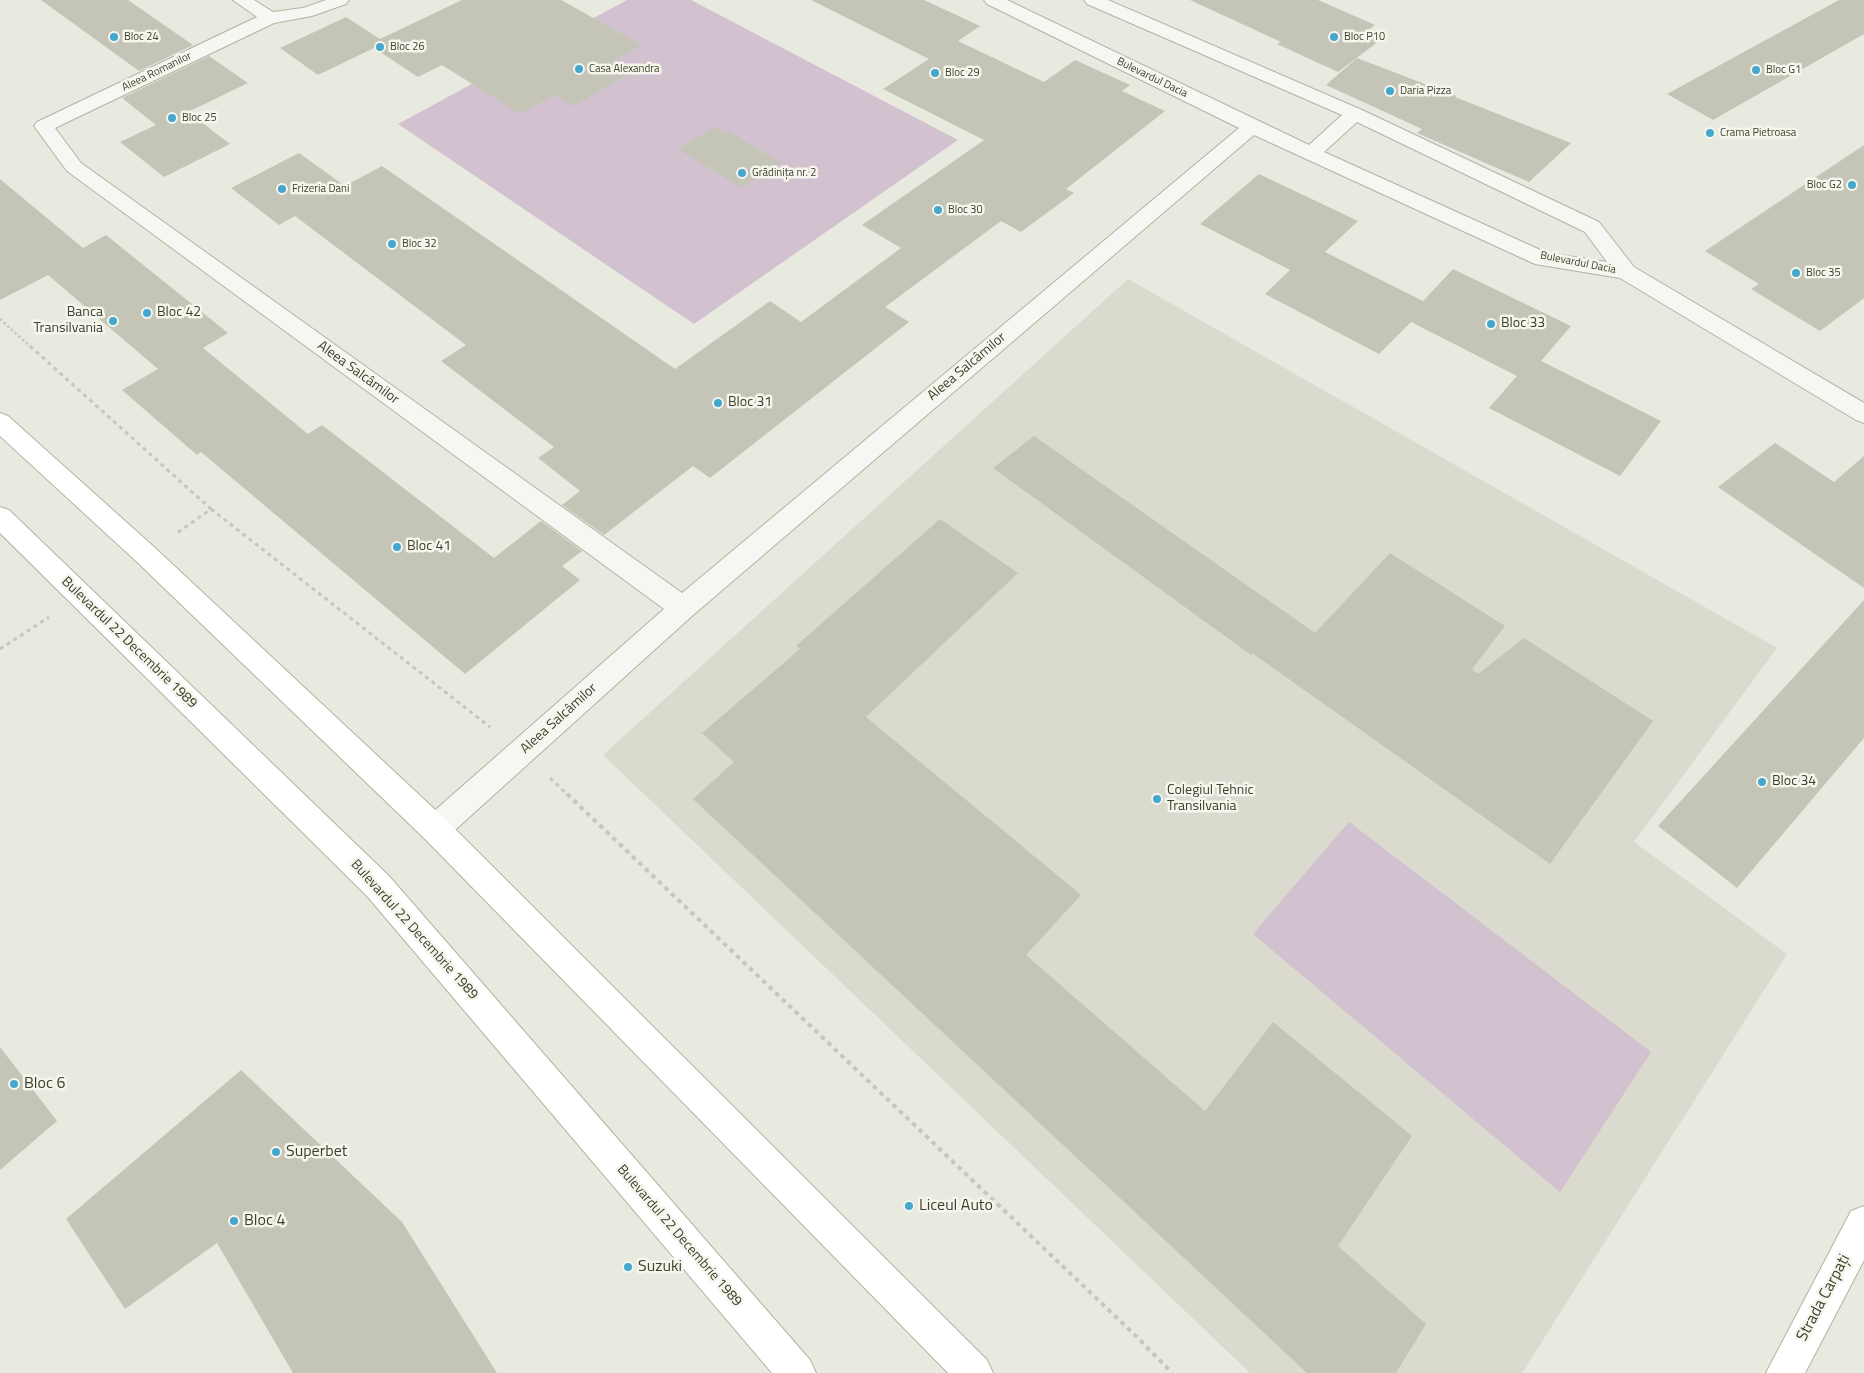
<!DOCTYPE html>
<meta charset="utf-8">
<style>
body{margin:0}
canvas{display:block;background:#e8e9df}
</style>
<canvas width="1864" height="1373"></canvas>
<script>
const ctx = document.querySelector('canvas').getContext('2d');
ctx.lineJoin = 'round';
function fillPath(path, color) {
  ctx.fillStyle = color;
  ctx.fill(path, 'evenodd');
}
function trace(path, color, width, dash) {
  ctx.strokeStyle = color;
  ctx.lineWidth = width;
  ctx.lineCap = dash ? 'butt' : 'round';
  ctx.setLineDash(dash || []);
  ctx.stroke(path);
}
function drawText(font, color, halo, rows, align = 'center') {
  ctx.font = font + ' "Titillium Web",sans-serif';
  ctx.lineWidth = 5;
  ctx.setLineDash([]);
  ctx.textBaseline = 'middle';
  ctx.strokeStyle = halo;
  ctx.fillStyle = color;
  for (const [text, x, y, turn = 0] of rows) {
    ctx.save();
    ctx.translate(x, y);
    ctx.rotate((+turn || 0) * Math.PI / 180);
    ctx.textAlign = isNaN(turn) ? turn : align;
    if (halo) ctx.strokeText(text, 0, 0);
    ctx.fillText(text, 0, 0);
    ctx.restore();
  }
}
fillPath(new Path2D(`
 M 1128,279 L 1777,648 L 1634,842 L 1787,954 L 1522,1373 L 1250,1373 L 603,755 Z`), '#dadace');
fillPath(new Path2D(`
 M 627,0 L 691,0 L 958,140 L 694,324 L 398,124 Z
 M 1349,822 L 1651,1052 L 1560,1192 L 1253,934 Z`), '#d2c1cf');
fillPath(new Path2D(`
 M 41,0 L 128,0 L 193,45 L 139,71 Z
 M 462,0 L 561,0 L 642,45 L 610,63 L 629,74 L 573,106 L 554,95 L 520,114 L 442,65 L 418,77 L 374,48 L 318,75 L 280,48 L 346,17 L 380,39 Z
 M 811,0 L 924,0 L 980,26 L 958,41 L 1044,82 L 1075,60 L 1130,85 L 1122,91 L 1165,111 L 1066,189 L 1074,193 L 1021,232 L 1001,221 L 885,307 L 909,322 L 710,478 L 693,466 L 604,535 L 562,505 L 580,491 L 538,458 L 554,447 L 441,361 L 466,345 L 295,216 L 279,225 L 231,188 L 299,153 L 345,186 L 382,166 L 675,369 L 770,301 L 801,322 L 901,248 L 862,225 L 984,140 L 883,89 L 929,59 Z
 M 1190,0 L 1318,0 L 1375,25 L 1367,31 L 1383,38 L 1338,72 L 1277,44 L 1281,42 Z
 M 1839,0 L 1864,0 L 1864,34 L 1713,120 L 1667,94 Z
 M 209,56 L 248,83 L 188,112 L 230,144 L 164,177 L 120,142 L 156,125 L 122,98 Z
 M 1357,58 L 1456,96 L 1455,97 L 1571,143 L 1529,182 L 1417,133 L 1422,129 L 1326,85 Z
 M 715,127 L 725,133 L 728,131 L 781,163 L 742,188 L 678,149 Z
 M 1864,145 L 1864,298 L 1820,331 L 1751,289 L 1759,284 L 1705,251 Z
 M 1259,174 L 1358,221 L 1325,252 L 1423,301 L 1453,269 L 1571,326 L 1541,361 L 1661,421 L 1620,476 L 1489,408 L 1517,376 L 1411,322 L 1379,354 L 1265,294 L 1290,270 L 1200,224 Z
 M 0,179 L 83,248 L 106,235 L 228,333 L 203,348 L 308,434 L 322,425 L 494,558 L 541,521 L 582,551 L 562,566 L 580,580 L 465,674 L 201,452 L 197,455 L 122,390 L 158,369 L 48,275 L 0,300 Z
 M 1034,436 L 1315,633 L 1390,553 L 1505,626 L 1472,669 L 1478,674 L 1524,638 L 1653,721 L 1550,864 L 1252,653 L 1251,655 L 993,468 Z
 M 1775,443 L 1834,482 L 1864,456 L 1864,588 L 1718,487 Z
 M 940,519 L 1018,573 L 866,717 L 1081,895 L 1026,955 L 1205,1111 L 1273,1022 L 1412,1136 L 1338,1246 L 1426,1324 L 1396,1373 L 1307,1373 L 693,799 L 734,762 L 702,733 L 800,649 L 796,646 Z
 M 1864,600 L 1864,738 L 1737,888 L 1658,826 Z
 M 0,1047 L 57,1121 L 0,1170 Z
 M 241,1070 L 402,1222 L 497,1373 L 293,1373 L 217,1243 L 125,1309 L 66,1219 Z`), '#c5c5b7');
const minor = new Path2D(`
 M 233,0 L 254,0 L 273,12 L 303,8 L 326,0 L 349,0 L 346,4 L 312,16 L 274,23 L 55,128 L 81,163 L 682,593 L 1239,128 L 987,4 L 984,0 L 1007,0 L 1309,145 L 1342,115 L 1087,4 L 1084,0 L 1108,0 L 1362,110 L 1599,222 L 1634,267 L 1864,403 L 1864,423 L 1856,420 L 1620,278 L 1535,264 L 1254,135 L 692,616 L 445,839 L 435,843 L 425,839 L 420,829 L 425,819 L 664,609 L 67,171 L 34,126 L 37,122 L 257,17 ZM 1357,122 L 1585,232 L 1607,262 L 1547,253 L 1324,152 Z`);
const major = new Path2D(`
 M 0,413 L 8,416 L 154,547 L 445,819 L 987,1360 L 993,1373 L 948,1373 L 425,839 L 136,561 L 0,436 Z
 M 0,507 L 9,510 L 389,876 L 810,1360 L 816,1373 L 772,1373 L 367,896 L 0,533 Z
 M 1864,1206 L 1864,1260 L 1805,1373 L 1766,1373 L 1851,1211 Z`);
trace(minor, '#b2b3a4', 2);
trace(major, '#b4b49f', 2);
trace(new Path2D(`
 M 0,319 L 32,348`), '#c6c7bd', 2.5, [2.5, 2.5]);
trace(new Path2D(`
 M 30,346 L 211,509 L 177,533
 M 211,509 L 490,727
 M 0,649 L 49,617
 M 550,778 L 568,795`), '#c6c7bd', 3, [4, 4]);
trace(new Path2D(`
 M 567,794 L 1137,1337 L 1172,1373`), '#c6c7bd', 4, [4.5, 4.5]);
fillPath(minor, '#f6f7f2');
fillPath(major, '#fff');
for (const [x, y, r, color] of [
 [114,37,5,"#45a7cd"],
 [1334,37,5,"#45a7cd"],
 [380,47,5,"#45a7cd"],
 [579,69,5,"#45a7cd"],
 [1756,70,5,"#45a7cd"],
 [935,73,5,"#45a7cd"],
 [1390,91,5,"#45a7cd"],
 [172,118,5,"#45a7cd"],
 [1710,133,5,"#45a7cd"],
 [742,173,5,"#45a7cd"],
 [1852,185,5,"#45a7cd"],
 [282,189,5,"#45a7cd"],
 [938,210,5,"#45a7cd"],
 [392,244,5,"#45a7cd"],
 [1796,273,5,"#45a7cd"],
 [147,313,5,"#45a7cd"],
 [113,321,5,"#45a7cd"],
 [1491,324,5,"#45a7cd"],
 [718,403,5,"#45a7cd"],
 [397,547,5,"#45a7cd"],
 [1762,782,5,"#45a7cd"],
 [1157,799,5,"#45a7cd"],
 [14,1084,5,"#45a7cd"],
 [276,1152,5,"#45a7cd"],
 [909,1206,5,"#45a7cd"],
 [234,1221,5,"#45a7cd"],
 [628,1267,5,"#45a7cd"]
]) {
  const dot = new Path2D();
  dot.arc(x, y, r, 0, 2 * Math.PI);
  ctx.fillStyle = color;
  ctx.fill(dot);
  trace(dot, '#f6f6ef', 2);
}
drawText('11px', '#3e4028', '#f6f6ef', [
 ["Bloc 24",124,37],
 ["Bloc P10",1344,37],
 ["Bloc 26",390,47],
 ["Casa Alexandra",589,69],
 ["Bloc G1",1766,70],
 ["Bloc 29",945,73],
 ["Daria Pizza",1400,91],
 ["Bloc 25",182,118],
 ["Crama Pietroasa",1720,133],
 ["Grădinița nr. 2",752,173],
 ["Bloc G2",1842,185,"right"],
 ["Frizeria Dani",292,189],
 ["Bloc 30",948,210],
 ["Bloc 32",402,244],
 ["Bloc 35",1806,273]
], 'left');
drawText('11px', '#3e4028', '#f6f6ef', [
 ["Aleea Romanilor",157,72,-26],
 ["Bulevardul Dacia",1152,78,26],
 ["Bulevardul Dacia",1578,263,11]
]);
drawText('14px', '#3e4028', '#f6f6ef', [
 ["Banca",103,313,"right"],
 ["Transilvania",103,329,"right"],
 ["Bloc 42",157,313],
 ["Bloc 33",1501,324],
 ["Bloc 31",728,403],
 ["Bloc 41",407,547],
 ["Bloc 34",1772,782],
 ["Colegiul Tehnic",1167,791],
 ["Transilvania",1167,807]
], 'left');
drawText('14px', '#3e4028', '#f6f6ef', [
 ["Aleea Salcâmilor",967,367,-40],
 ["Aleea Salcâmilor",358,373,36],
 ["Bulevardul 22 Decembrie 1989",129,643,44],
 ["Aleea Salcâmilor",559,719,-42],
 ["Bulevardul 22 Decembrie 1989",414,930,48],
 ["Bulevardul 22 Decembrie 1989",679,1236,49]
]);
drawText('16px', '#3e4028', '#f6f6ef', [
 ["Bloc 6",24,1084],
 ["Superbet",286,1152],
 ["Liceul Auto",919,1206],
 ["Bloc 4",244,1221],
 ["Suzuki",638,1267]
], 'left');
drawText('16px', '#3e4028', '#f6f6ef', [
 ["Strada Carpați",1824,1298,-62]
]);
</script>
